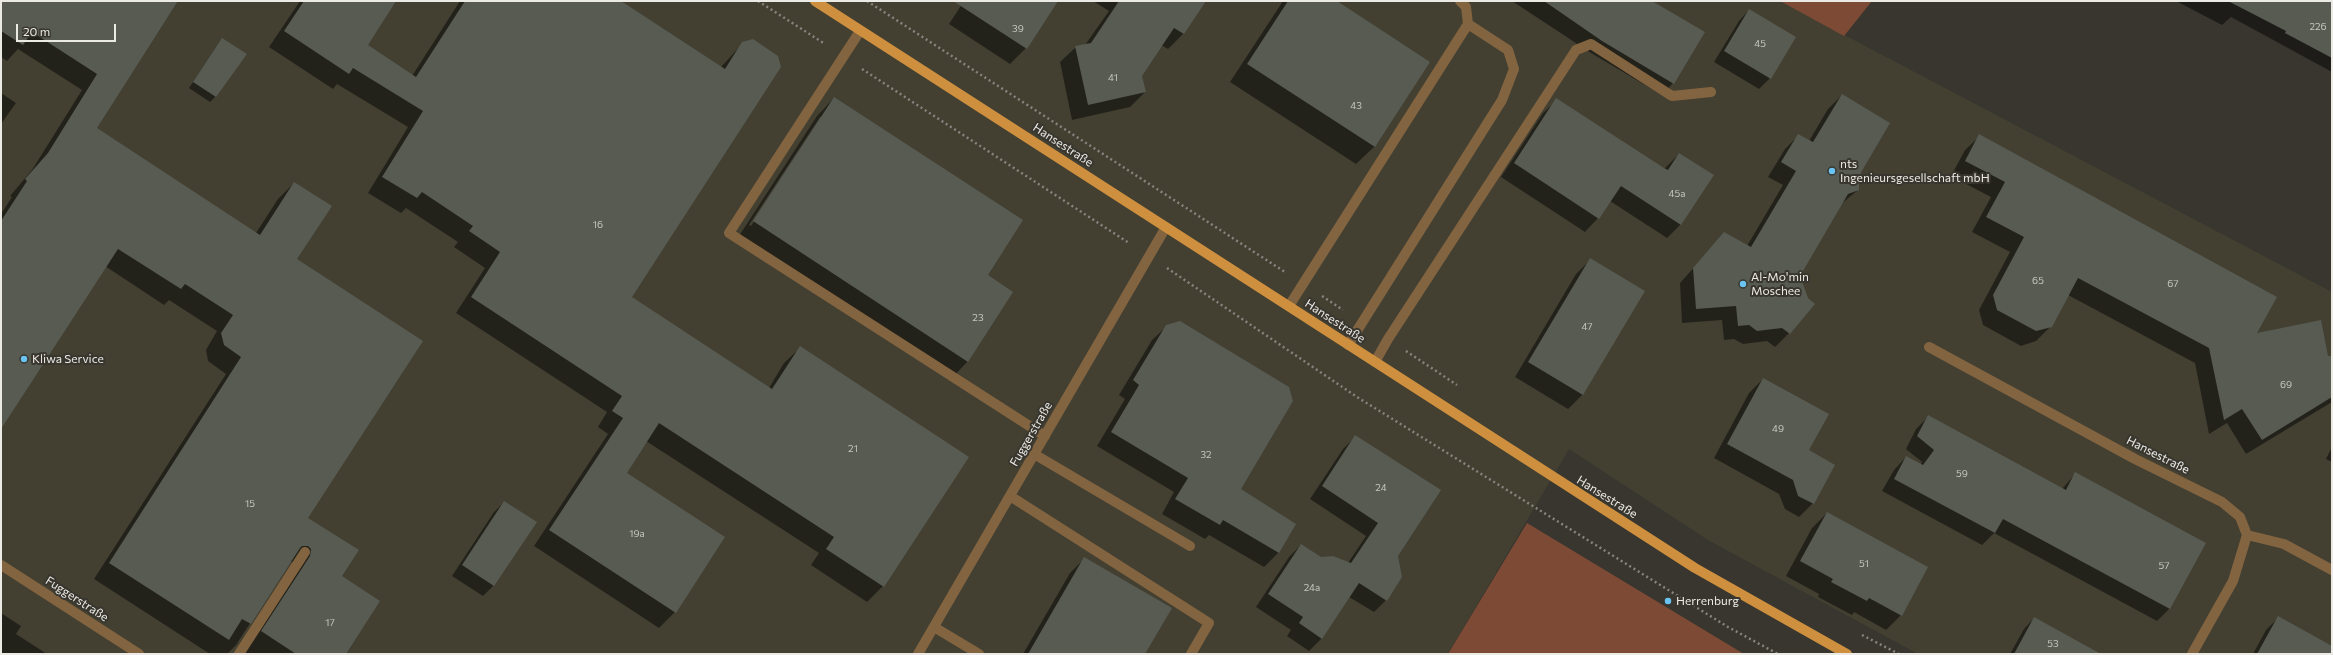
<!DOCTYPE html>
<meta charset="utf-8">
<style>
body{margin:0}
#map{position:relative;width:2333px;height:655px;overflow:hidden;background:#38362e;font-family:Commissioner,sans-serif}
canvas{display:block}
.frame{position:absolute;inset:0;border:2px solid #ebeae5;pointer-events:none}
.scale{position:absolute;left:16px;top:24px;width:100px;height:18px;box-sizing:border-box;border:2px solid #ebeae5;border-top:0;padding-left:5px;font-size:12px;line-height:14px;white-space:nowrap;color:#ebeae5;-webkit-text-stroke:3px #38362e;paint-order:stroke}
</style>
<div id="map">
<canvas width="2333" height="655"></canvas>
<div class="frame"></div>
<div class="scale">20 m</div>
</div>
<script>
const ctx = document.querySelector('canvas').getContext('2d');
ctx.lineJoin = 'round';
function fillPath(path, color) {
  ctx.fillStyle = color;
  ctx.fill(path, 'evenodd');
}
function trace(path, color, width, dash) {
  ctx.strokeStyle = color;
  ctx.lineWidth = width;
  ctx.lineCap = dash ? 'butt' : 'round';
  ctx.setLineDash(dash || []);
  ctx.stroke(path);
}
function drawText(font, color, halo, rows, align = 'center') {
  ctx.font = font + ' Commissioner,sans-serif';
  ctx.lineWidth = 4;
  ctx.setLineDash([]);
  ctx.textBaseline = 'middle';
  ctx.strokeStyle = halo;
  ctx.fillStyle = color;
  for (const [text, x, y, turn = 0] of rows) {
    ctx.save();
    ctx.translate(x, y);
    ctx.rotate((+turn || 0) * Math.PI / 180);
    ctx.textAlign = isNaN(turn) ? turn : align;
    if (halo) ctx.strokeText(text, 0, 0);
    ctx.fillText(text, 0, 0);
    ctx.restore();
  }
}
fillPath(new Path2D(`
 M 1,1 L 1780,1 L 2332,292 L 2332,654 L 1918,654 L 1708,540 L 1569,449 L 1448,654 L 1,654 Z`), '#434032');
fillPath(new Path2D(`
 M 1780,1 L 1872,1 L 1844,36 Z
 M 1527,523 L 1744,654 L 1448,654 Z`), '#7d4a35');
fillPath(new Path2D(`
 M 1,1 L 178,1 L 95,129 L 256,233 L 278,199 L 294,183 L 295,260 L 307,518 L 340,577 L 345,654 L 242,654 L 295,566 L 292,562 L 290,562 L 236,645 L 227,654 L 210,654 L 94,579 L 226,374 L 208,361 L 206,350 L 217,331 L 169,300 L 164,305 L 105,266 L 1,427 L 1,214 L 12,197 L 10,196 L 32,170 L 82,90 L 18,49 L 7,61 L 1,57 Z
 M 300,1 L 395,1 L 366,45 L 412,76 L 460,1 L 624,1 L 623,3 L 721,67 L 743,43 L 631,298 L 769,388 L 784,363 L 800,348 L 883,586 L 867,602 L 811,565 L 819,553 L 646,441 L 626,474 L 724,538 L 675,612 L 659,628 L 534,546 L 608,434 L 598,427 L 607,412 L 456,313 L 485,268 L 454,247 L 458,242 L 406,208 L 401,213 L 368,193 L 408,127 L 337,84 L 333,89 L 269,47 Z
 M 964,1 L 1057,1 L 1026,48 L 1010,64 L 949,24 Z
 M 1093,1 L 1204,1 L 1184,33 L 1168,49 L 1161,45 L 1141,76 L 1145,92 L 1130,107 L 1072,120 L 1060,62 L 1076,47 L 1085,45 L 1109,11 Z
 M 1283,1 L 1335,1 L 1429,62 L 1374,147 L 1356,164 L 1230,82 Z
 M 1512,1 L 1650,1 L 1673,83 L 1662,95 L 1591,53 Z
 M 2176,1 L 2332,1 L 2332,72 L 2231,17 L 2222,25 Z
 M 1749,10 L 1794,37 L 1770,78 L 1759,89 L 1714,62 L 1739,21 Z
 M 222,39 L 216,96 L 210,102 L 189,88 Z
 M 1,93 L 16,103 L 1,124 Z
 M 1842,95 L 1858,175 L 1858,190 L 1840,205 L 1799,276 L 1789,333 L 1775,347 L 1767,341 L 1743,344 L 1734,339 L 1724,340 L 1722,320 L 1682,323 L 1680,283 L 1724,234 L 1747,246 L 1783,185 L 1768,177 L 1785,149 L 1799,135 L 1809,141 L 1828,109 Z
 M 834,98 L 968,361 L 951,379 L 737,239 L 817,116 ZM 820,117 L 822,117 L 751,226 L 749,225 Z
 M 1557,100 L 1664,169 L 1679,154 L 1681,224 L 1667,238 L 1610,201 L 1598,218 L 1585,232 L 1501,177 L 1543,113 Z
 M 1980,136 L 2255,334 L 2328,357 L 2332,357 L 2332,402 L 2246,454 L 2227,423 L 2209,434 L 2195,363 L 2068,295 L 2051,326 L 2036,341 L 2021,346 L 1983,325 L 1979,310 L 2010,252 L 1972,232 L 1991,197 L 1951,176 L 1965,150 Z
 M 1591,259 L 1583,394 L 1568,409 L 1515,377 L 1576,274 Z
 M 1167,326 L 1240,490 L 1295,524 L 1278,553 L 1264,567 L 1209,535 L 1205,539 L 1162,514 L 1174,492 L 1097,446 L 1125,399 L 1119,395 L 1152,340 Z
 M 1763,379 L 1807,451 L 1813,503 L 1799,517 L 1785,509 L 1779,494 L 1714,458 L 1749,393 Z
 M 1929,416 L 2062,489 L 2075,474 L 2204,543 L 2169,609 L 2157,621 L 1994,533 L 1982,545 L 1882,491 L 1894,470 L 1906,457 L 1920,465 L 1922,462 L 1906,449 L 1916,429 Z
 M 1356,436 L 1397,556 L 1386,600 L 1374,612 L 1349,597 L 1322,638 L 1309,651 L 1287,636 L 1291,630 L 1256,607 L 1289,557 L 1301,545 L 1321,558 L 1348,563 L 1366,536 L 1310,499 L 1343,449 Z
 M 2332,447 L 2332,462 L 2326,459 Z
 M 504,502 L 493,586 L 483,596 L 452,576 L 494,512 Z
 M 1827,513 L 1901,615 L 1886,630 L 1854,612 L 1852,615 L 1818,597 L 1819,594 L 1786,576 L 1812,528 Z
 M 1084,559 L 1144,654 L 1023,654 L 1070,573 Z
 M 1,613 L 21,626 L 16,634 L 47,654 L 1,654 Z
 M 2034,618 L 2100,654 L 2010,654 L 2024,629 Z
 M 2278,618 L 2332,647 L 2332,654 L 2253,654 L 2266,630 Z`), '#0007');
fillPath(new Path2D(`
 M 1,1 L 178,1 L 97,128 L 260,235 L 294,182 L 332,206 L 297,259 L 423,341 L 308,518 L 359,550 L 342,576 L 380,601 L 346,654 L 296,654 L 261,631 L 310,556 L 311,549 L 308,546 L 302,546 L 300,548 L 251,624 L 242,619 L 229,640 L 109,563 L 241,357 L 224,345 L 221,333 L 233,315 L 185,284 L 181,289 L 118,249 L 1,429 L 1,221 L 27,181 L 25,179 L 48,153 L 97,74 L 32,32 L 23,45 L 1,31 Z
 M 304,1 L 396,1 L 368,45 L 416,77 L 465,1 L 621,1 L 725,69 L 742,42 L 753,39 L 778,56 L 781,67 L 632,297 L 772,389 L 800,346 L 969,457 L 884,587 L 826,549 L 834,537 L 659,423 L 627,473 L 725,537 L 676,613 L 549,530 L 623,418 L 612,411 L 622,396 L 471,297 L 500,252 L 469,231 L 473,226 L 422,192 L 417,198 L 382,177 L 423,111 L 353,68 L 349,74 L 284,31 Z
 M 953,1 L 1058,1 L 1027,49 Z
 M 1119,1 L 1206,1 L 1184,34 L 1174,28 L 1142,76 L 1146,92 L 1088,105 L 1075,46 L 1091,43 Z
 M 1288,1 L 1337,1 L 1430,62 L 1375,147 L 1247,64 Z
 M 1544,1 L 1652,1 L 1705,32 L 1674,84 L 1602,41 Z
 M 2228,1 L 2332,1 L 2332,58 L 2285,33 L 2286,31 Z
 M 1749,9 L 1796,37 L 1771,79 L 1724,51 Z
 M 222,38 L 247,54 L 216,97 L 193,82 Z
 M 1842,94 L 1890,123 L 1859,176 L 1859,190 L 1848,194 L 1800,276 L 1808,298 L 1815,304 L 1790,334 L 1782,328 L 1757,331 L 1749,325 L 1738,326 L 1736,306 L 1696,309 L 1693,268 L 1724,232 L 1751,247 L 1796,171 L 1781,162 L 1798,134 L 1813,142 Z
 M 834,97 L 1023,220 L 988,275 L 1013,292 L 968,362 L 753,221 Z
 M 1556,98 L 1664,168 L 1668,170 L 1679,153 L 1714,175 L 1681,225 L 1621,186 L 1599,219 L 1514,163 Z
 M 1979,134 L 2277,297 L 2257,333 L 2321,320 L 2328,356 L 2332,356 L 2332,397 L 2262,440 L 2242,409 L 2224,420 L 2209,348 L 2078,278 L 2052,327 L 2036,331 L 1997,310 L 1993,295 L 2024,237 L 1986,217 L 2005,182 L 1965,161 Z
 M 1590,258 L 1645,291 L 1583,395 L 1528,362 Z
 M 1180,321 L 1289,387 L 1293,401 L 1241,489 L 1296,524 L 1279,553 L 1223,520 L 1220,525 L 1175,499 L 1188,478 L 1111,432 L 1139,385 L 1133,380 L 1166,325 Z
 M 1763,378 L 1829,414 L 1809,450 L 1835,465 L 1814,504 L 1798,496 L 1793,480 L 1727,444 Z
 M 1928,415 L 2066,490 L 2075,472 L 2206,543 L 2170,609 L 2003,519 L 1995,533 L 1894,479 L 1906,456 L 1923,465 L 1934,450 L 1917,436 Z
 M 1355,435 L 1441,490 L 1398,556 L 1402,577 L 1387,601 L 1359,583 L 1322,639 L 1299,623 L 1303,617 L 1268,594 L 1301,544 L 1321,557 L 1333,556 L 1351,563 L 1378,523 L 1322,486 Z
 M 504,501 L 537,522 L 494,586 L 462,565 Z
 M 1827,512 L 1928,567 L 1902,616 L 1869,598 L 1867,601 L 1831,582 L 1833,579 L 1800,561 Z
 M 1084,557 L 1172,608 L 1145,654 L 1028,654 Z
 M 2278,616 L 2332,646 L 2332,654 L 2257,654 Z
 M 2034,617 L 2101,654 L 2014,654 Z`), '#575b52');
trace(new Path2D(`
 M 758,1 L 825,44
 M 867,1 L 1285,272
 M 862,69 L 1129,243
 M 1167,268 L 1357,397 L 1728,627 L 1778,654
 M 1322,296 L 1343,310
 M 1406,351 L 1457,385
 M 1862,635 L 1899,654`), '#86847e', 2.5, [2, 3]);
trace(new Path2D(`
 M 860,31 L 729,233 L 1045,436
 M 1289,306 L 1468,24 L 1466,7 L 1460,1
 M 1348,345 L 1502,100 L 1514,69 L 1508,50 L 1468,24
 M 1929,347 L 2135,459 L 2222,502 L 2240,517 L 2247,535 L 2233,581 L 2192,654
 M 1375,362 L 1388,339 L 1576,50 L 1591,44 L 1672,96 L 1711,92
 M 1034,454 L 1190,546
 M 1010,496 L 1209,623 L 1191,654
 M 2247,535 L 2284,544 L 2332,570
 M 1,565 L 139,654
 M 934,627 L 979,654
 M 239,654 L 305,552
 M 918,654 L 1166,227`), '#836440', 10);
trace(new Path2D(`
 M 815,1 L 1695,568 L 1847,654`), '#ce903e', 10);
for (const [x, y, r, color] of [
 [1832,171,4,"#6ac3f1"],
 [1743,284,4,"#6ac3f1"],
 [24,359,4,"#6ac3f1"],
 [1668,601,4,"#6ac3f1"]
]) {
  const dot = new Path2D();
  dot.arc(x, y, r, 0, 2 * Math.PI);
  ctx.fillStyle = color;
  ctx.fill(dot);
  trace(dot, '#38362e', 1.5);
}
drawText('10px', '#c6c6c0', null, [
 ["226",2318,27],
 ["39",1018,29],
 ["45",1760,44],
 ["41",1113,78],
 ["43",1356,106],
 ["45a",1677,194],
 ["16",598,225],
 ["65",2038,281],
 ["67",2173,284],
 ["23",978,318],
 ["47",1587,327],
 ["69",2286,385],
 ["49",1778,429],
 ["21",853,449],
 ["32",1206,455],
 ["59",1962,474],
 ["24",1381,488],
 ["15",250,504],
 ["19a",637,534],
 ["51",1864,564],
 ["57",2164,566],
 ["24a",1312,588],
 ["17",330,623],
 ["53",2053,644]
]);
drawText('12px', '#ebeae5', '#38362e', [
 ["Hansestraße",1063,145,33],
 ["Hansestraße",1335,321,33],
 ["Fuggerstraße",1031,434,-60],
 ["Hansestraße",2158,455,27],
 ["Hansestraße",1607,497,32],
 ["Fuggerstraße",77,599,33]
]);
drawText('12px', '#ebeae5', '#38362e', [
 ["nts",1840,164],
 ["Ingenieursgesellschaft mbH",1840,178],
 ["Al-Mo'min",1751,277],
 ["Moschee",1751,291],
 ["Kliwa Service",32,359],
 ["Herrenburg",1676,601]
], 'left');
</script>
